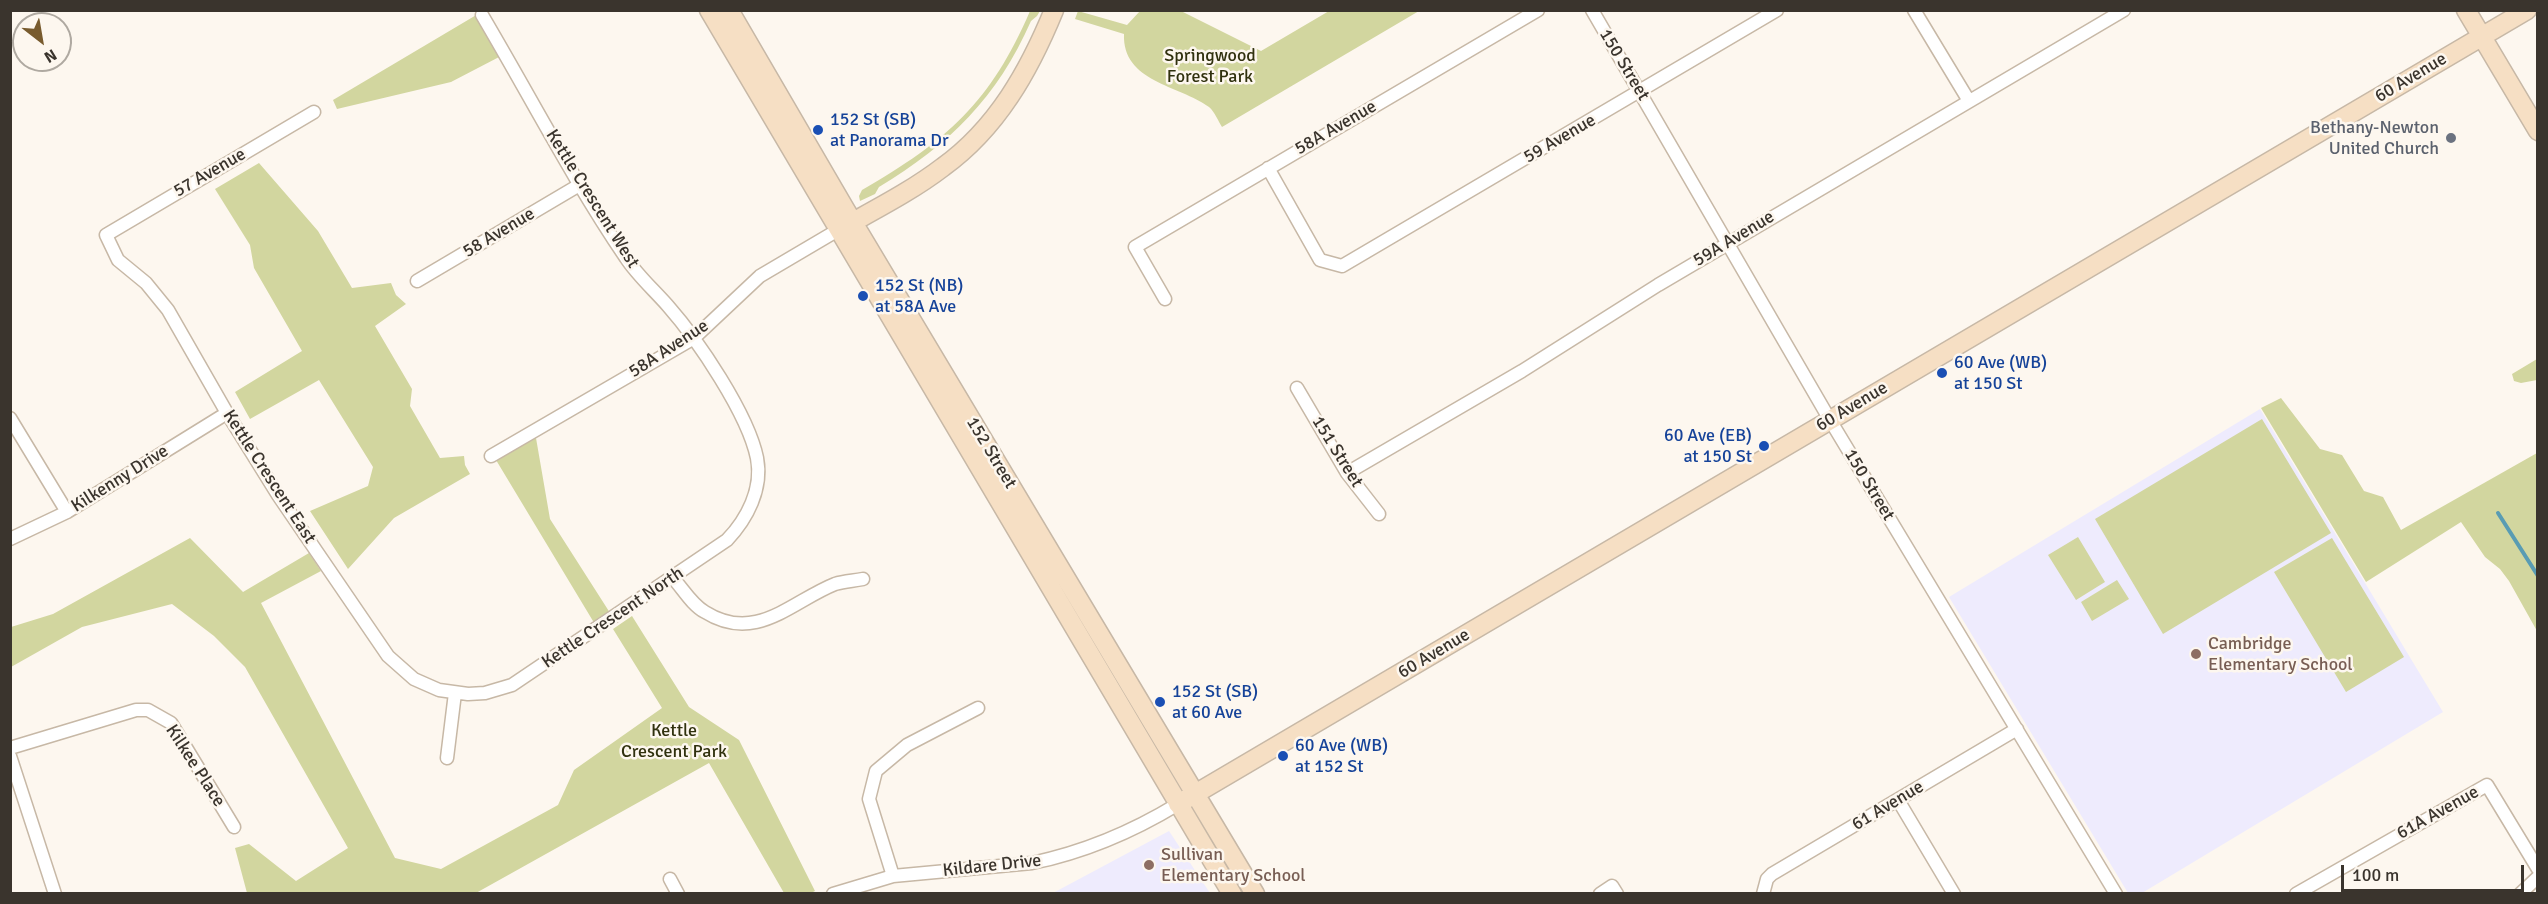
<!DOCTYPE html>
<style>
body{margin:0}
#map{position:relative;width:2548px;height:904px;overflow:hidden;background:#fdf7ef;font-family:Signika,sans-serif}
canvas{display:block}
.frame{position:absolute;inset:0;border:12px solid #3a342d;pointer-events:none}
.north{position:absolute;left:12px;top:12px;width:60px;height:60px;box-sizing:border-box;background:#fdf7ef;border:2px solid #afa9a1;border-radius:50%;rotate:149deg;font-size:16px;font-weight:700;line-height:24px;text-align:center;color:#3a342d}
.north::after{content:'';display:block;margin:auto;width:21px;height:27px;background:#785b2e;clip-path:polygon(50% 0,100% 100%,50% 72%,0 100%)}
.scale{position:absolute;left:2341px;top:865px;width:183px;height:27px;box-sizing:border-box;border:3px solid #3a342d;border-top:0;padding-left:8px;font-size:18px;line-height:21px;white-space:nowrap;color:#3a342d;-webkit-text-stroke:4px #fdf7ef;paint-order:stroke}
</style>
<div id="map">
<canvas width="2548" height="904"></canvas>
<div class="frame"></div>
<div class="north">N</div>
<div class="scale">100 m</div>
</div>
<script>
const ctx = document.querySelector('canvas').getContext('2d');
ctx.lineJoin = 'round';
function fillPath(path, color) {
  ctx.fillStyle = color;
  ctx.fill(path, 'evenodd');
}
function trace(path, color, width, dash) {
  ctx.strokeStyle = color;
  ctx.lineWidth = width;
  ctx.lineCap = dash ? 'butt' : 'round';
  ctx.setLineDash(dash || []);
  ctx.stroke(path);
}
function drawText(font, color, halo, rows, align = 'center') {
  ctx.font = font + ' Signika,sans-serif';
  ctx.lineWidth = 5;
  ctx.setLineDash([]);
  ctx.textBaseline = 'middle';
  ctx.strokeStyle = halo;
  ctx.fillStyle = color;
  for (const [text, x, y, turn = 0] of rows) {
    ctx.save();
    ctx.translate(x, y);
    ctx.rotate((+turn || 0) * Math.PI / 180);
    ctx.textAlign = isNaN(turn) ? turn : align;
    if (halo) ctx.strokeText(text, 0, 0);
    ctx.fillText(text, 0, 0);
    ctx.restore();
  }
}
fillPath(new Path2D(`
 M 2260,409 L 2443,712 L 2142,893 L 2128,893 L 1949,597 Z
 M 1169,831 L 1210,893 L 1053,893 Z`), '#eeebfd');
fillPath(new Path2D(`
 M 1030,11 L 1040,11 L 1037,16 L 1031,21 C 997,98 950,144 879,187 L 875,194 L 860,201 L 859,196 L 862,190 C 947,141 991,102 1030,11 Z
 M 1078,11 L 1127,25 L 1140,11 L 1181,11 L 1261,51 L 1329,11 L 1419,11 L 1222,127 C 1218,121 1215,112 1209,107 C 1179,85 1122,82 1124,34 L 1075,19 Z
 M 478,14 L 501,56 L 451,82 L 337,109 L 333,100 Z
 M 259,163 L 318,231 L 352,288 L 391,283 L 396,295 L 406,304 L 375,326 L 412,389 L 410,406 L 440,458 L 464,456 L 465,465 L 470,474 L 394,518 L 348,569 L 310,511 L 368,486 L 373,467 L 319,380 L 250,419 L 235,392 L 302,351 L 254,268 L 250,245 L 215,189 Z
 M 2537,359 L 2537,380 L 2521,383 L 2514,381 L 2512,374 Z
 M 2281,398 L 2320,449 L 2342,455 L 2364,491 L 2383,497 L 2401,530 L 2537,453 L 2537,631 L 2509,581 L 2500,569 L 2485,557 L 2461,522 L 2366,582 L 2261,408 Z
 M 2262,419 L 2331,533 L 2163,634 L 2095,519 Z
 M 536,438 L 550,519 L 612,616 L 596,626 L 496,460 Z
 M 2078,537 L 2105,582 L 2076,600 L 2048,555 Z
 M 190,538 L 243,592 L 309,553 L 321,571 L 261,603 L 395,858 L 441,869 L 558,805 L 574,770 L 662,708 L 613,629 L 632,616 L 689,707 L 739,740 L 815,891 L 811,893 L 784,893 L 709,763 L 476,893 L 247,893 L 235,848 L 249,844 L 296,881 L 348,848 L 245,667 L 214,636 L 172,604 L 82,627 L 11,667 L 11,627 L 53,614 Z
 M 2332,538 L 2404,657 L 2346,692 L 2274,572 Z
 M 2117,580 L 2129,599 L 2092,621 L 2081,602 Z`), '#d2d69f');
trace(new Path2D(`
 M 2498,513 L 2538,576`), '#599cb3', 4);
const street = new Path2D(`
 M 1592,10 L 1830,420 L 2116,894
 M 1914,10 L 1969,101
 M 314,112 L 106,235 L 118,260 L 146,283 L 168,310 L 227,413 L 278,495 L 388,656 L 414,679 L 439,690 L 468,694 L 485,693 L 512,685 L 727,540 C 747,519 763,489 757,458 C 748,414 698,340 668,306 C 654,290 637,275 626,258 C 573,180 530,96 482,15
 M 1268,168 L 1320,260 L 1342,266 L 1777,10
 M 417,281 L 581,184
 M 1165,299 L 1135,247 L 1538,10
 M 1297,388 L 1347,473 L 1379,514
 M 10,418 L 67,512
 M 491,456 L 694,338 L 760,276 L 838,230
 M 1347,473 L 1522,371 L 1658,285 L 2124,10
 M 10,539 L 67,512 L 227,413
 M 673,578 C 683,589 692,605 705,612 C 756,644 792,601 835,584 C 844,581 853,581 863,579
 M 10,748 L 136,710 L 148,710 L 171,723 L 234,827
 M 10,756 L 55,894
 M 447,758 L 455,693
 M 1898,800 L 1954,894
 M 893,876 L 869,799 L 876,771 L 907,745 L 978,708
 M 670,879 L 678,894
 M 833,894 L 893,876 L 1032,863 C 1085,852 1132,832 1178,804
 M 1600,894 L 1612,886 L 1617,894
 M 1763,894 L 1767,879 L 1772,874 L 2017,729
 M 2296,894 L 2487,785 L 2538,869
 M 2520,894 L 2538,877`);
const secondary = new Path2D(`
 M 709,10 L 1232,894
 M 729,10 L 845,209 L 1255,894
 M 2466,10 L 2538,131
 M 844,227 C 878,208 913,190 943,167 C 997,128 1029,71 1054,10
 M 1178,804 L 2527,10`);
trace(street, '#c7b8a6', 15);
trace(secondary, '#c7b8a6', 21);
trace(street, '#fff', 12);
trace(secondary, '#f6dfc4', 18);
for (const [x, y, r, color] of [
 [818,130,6,"#1a4fb4"],
 [2451,138,6,"#6b7280"],
 [863,296,6,"#1a4fb4"],
 [1942,373,6,"#1a4fb4"],
 [1764,446,6,"#1a4fb4"],
 [2196,654,6,"#8d6e63"],
 [1160,702,6,"#1a4fb4"],
 [1283,756,6,"#1a4fb4"],
 [1149,865,6,"#8d6e63"]
]) {
  const dot = new Path2D();
  dot.arc(x, y, r, 0, 2 * Math.PI);
  ctx.fillStyle = color;
  ctx.fill(dot);
  trace(dot, '#fdf7ef', 2);
}
drawText('18px', '#30310e', '#fdf7ef', [
 ["Springwood",1210,56],
 ["Forest Park",1210,77],
 ["Kettle",674,731],
 ["Crescent Park",674,752]
]);
drawText('18px', '#3a342d', '#fdf7ef', [
 ["150 Street",1624,65,59],
 ["60 Avenue",2411,78,-31],
 ["58A Avenue",1336,128,-30],
 ["59 Avenue",1560,139,-30],
 ["57 Avenue",210,173,-30],
 ["Kettle Crescent West",592,199,58],
 ["58 Avenue",499,233,-31],
 ["59A Avenue",1734,239,-31],
 ["58A Avenue",669,349,-33],
 ["60 Avenue",1852,407,-31],
 ["151 Street",1337,452,58],
 ["152 Street",991,453,59],
 ["Kettle Crescent East",269,477,57],
 ["Kilkenny Drive",120,479,-32],
 ["150 Street",1869,485,59],
 ["Kettle Crescent North",613,618,-34],
 ["60 Avenue",1434,654,-31],
 ["Kilkee Place",195,766,57],
 ["61 Avenue",1888,806,-31],
 ["61A Avenue",2438,813,-29],
 ["Kildare Drive",992,866,-6]
]);
drawText('18px', '#164399', '#fdf7ef', [
 ["152 St (SB)",830,120],
 ["at Panorama Dr",830,141],
 ["152 St (NB)",875,286],
 ["at 58A Ave",875,307],
 ["60 Ave (WB)",1954,363],
 ["at 150 St",1954,384],
 ["60 Ave (EB)",1752,436,"right"],
 ["at 150 St",1752,457,"right"],
 ["152 St (SB)",1172,692],
 ["at 60 Ave",1172,713],
 ["60 Ave (WB)",1295,746],
 ["at 152 St",1295,767]
], 'left');
drawText('18px', '#5b616d', '#fdf7ef', [
 ["Bethany-Newton",2439,128],
 ["United Church",2439,149]
], 'right');
drawText('18px', '#785e54', '#fdf7ef', [
 ["Cambridge",2208,644],
 ["Elementary School",2208,665],
 ["Sullivan",1161,855],
 ["Elementary School",1161,876]
], 'left');
</script>
